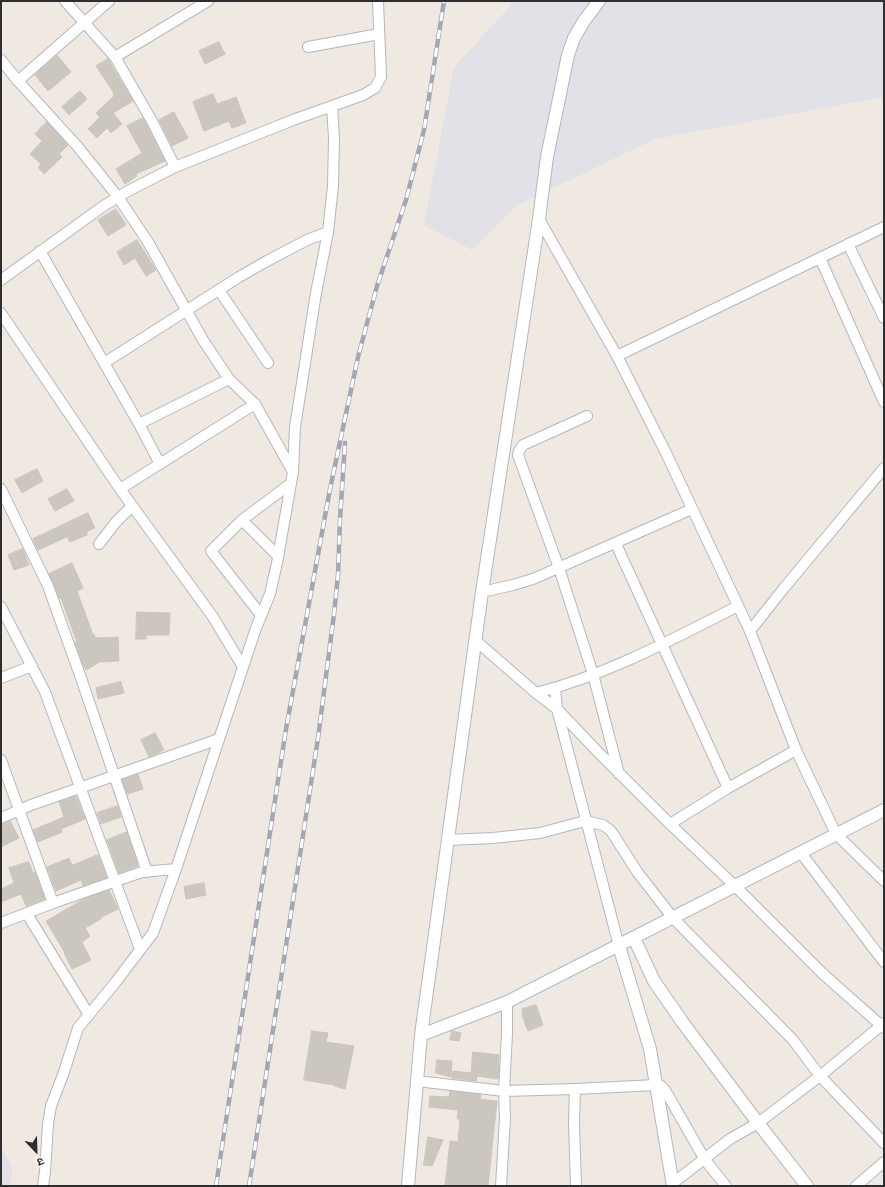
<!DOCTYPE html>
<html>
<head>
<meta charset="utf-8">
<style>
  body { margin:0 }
  #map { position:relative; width:885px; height:1187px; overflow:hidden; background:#efe9e1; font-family:"Golos Text","Noto Sans Devanagari",sans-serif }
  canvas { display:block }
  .frame { position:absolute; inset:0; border:2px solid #2e2e2e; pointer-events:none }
  .north { position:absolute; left:16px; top:1131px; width:40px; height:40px; -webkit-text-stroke:3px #fff; paint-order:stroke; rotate:157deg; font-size:11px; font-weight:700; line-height:16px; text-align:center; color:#2e2e2e }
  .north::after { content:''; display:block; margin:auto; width:14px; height:18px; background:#2e2e2e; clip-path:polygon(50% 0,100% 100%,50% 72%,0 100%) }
</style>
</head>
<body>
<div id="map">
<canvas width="885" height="1187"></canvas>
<div class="frame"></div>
<div class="north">उ</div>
</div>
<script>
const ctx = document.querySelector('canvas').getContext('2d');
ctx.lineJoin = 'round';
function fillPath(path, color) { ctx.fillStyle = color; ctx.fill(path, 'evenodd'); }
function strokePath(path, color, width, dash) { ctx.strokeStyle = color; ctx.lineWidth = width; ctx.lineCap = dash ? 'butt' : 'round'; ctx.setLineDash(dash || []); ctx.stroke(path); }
const industrial = new Path2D(`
  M 515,1 L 884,1 L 884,97 L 655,139 L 516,206 L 472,250 L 424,225 L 454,67 Z
  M 1,1147 L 12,1165 L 11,1186 L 1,1186 Z`);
const building = new Path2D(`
  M 219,42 L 225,54 L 205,64 L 199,51 Z
  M 57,55 L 71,72 L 48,91 L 35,75 Z
  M 108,59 L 133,101 L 113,113 L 122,124 L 111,133 L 107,128 L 97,138 L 88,129 L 100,117 L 96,113 L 114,96 L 113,94 L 114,93 L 96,66 Z
  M 80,91 L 87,99 L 69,115 L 62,107 Z
  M 213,94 L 217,104 L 236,97 L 246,123 L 232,128 L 229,121 L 204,131 L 193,102 Z
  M 174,112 L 188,138 L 172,146 L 159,120 Z
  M 143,118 L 165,161 L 136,174 L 137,176 L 125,184 L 116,169 L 142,153 L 127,126 Z
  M 47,122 L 68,145 L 59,154 L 62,157 L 44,174 L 38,167 L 41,164 L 30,154 L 42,141 L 35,134 Z
  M 116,209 L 126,225 L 108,236 L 98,220 Z
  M 137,240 L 156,270 L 146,276 L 135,258 L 124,265 L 117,252 Z
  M 37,469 L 43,481 L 22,493 L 15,480 Z
  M 67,489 L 74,501 L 55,511 L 48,499 Z
  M 88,513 L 95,528 L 87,531 L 87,535 L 70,542 L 67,537 L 38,550 L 33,539 Z
  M 23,549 L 29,565 L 14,570 L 8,555 Z
  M 72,563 L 83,588 L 77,591 L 93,635 L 94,634 L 95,638 L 118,637 L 119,661 L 100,662 L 86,670 L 82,662 L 75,642 L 77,642 L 61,598 L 59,598 L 49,574 Z
  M 137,612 L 170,613 L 169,635 L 146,635 L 146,639 L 136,639 Z
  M 121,682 L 124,693 L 98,699 L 96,688 Z
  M 155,733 L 164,750 L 149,757 L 141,740 Z
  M 138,774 L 143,789 L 127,794 L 122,780 Z
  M 76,796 L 85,819 L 61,829 L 62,832 L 38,842 L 33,830 L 64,817 L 59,802 Z
  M 118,806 L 121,817 L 101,824 L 97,813 Z
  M 10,821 L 19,838 L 1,847 L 1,826 Z
  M 127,832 L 138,866 L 119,873 L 107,840 Z
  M 98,855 L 107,877 L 83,886 L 81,880 L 56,891 L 47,867 L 69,858 L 72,865 Z
  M 29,862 L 33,873 L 35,872 L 45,899 L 26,906 L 21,894 L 1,902 L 1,889 L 14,883 L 9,868 Z
  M 204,883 L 206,895 L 186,899 L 184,887 Z
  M 109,890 L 118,909 L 100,918 L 101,919 L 85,928 L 90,936 L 82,942 L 91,960 L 72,969 L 64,953 L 65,953 L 46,921 L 84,899 Z
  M 536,1005 L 543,1025 L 528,1031 L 522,1015 L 523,1015 L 522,1009 Z
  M 312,1031 L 328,1033 L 326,1042 L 354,1046 L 345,1089 L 334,1086 L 334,1085 L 304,1080 Z
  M 452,1031 L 461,1033 L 459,1041 L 450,1040 Z
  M 473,1052 L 499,1055 L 498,1079 L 477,1076 L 476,1081 L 452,1078 L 453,1071 L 471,1073 Z
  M 437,1060 L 452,1061 L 451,1077 L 436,1073 Z
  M 450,1091 L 481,1095 L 480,1099 L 497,1101 L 488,1186 L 445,1186 L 450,1141 L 458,1142 L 460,1119 L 457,1119 L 458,1110 L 429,1107 L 430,1096 L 449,1097 Z
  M 428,1137 L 443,1140 L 432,1166 L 424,1165 Z`);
const minor = new Path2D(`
  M 65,1 L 115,57 L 153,123 L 175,167
  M 308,47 L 379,34
  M 115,57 L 208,1
  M 1,60 L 18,81 L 78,147 L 118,197 L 148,242 L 203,340 L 229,379 L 255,404 L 293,472
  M 18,81 L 109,1
  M 539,219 L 617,356 L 666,453 L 750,631 L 796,750 L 836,834 L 884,881
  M 848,244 L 884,318
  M 40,251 L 139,424 L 160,464
  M 820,258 L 884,402
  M 1,280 L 102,207 L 128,191 L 175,167 L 293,120 L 363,95 L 375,88 L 381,77 L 378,1
  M 219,290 L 268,363
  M 1,313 L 120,489 L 213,617 L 243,667
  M 617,356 L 884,227
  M 104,363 L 239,277 L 267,261 L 307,240 L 328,232
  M 587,416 L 523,445 L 519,451 L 518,455 L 559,568 L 593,674 L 619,774
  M 139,424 L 229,379
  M 1,489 L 48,586 L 81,678 L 147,872
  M 120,489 L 255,404
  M 242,520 L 290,484
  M 99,544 L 116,522 L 132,506
  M 616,544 L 728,788
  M 482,592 L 513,585 L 533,579 L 692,509
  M 1,607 L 45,692 L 140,949
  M 261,615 L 211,551 L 242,520 L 278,556
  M 750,631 L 784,588 L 884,468
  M 475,640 L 536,693 L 557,709 L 597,751 L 670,824 L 735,886 L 822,973 L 884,1028
  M 1,678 L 32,666
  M 555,688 L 557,709 L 619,946
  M 536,693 C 607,675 673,639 738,606
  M 1,760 L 53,903
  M 1,818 L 31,805 L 219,739
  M 670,824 L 728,788 L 796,750
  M 448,840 L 493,838 L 540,833 L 585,821 L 603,825 L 611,831 L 638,873 L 673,918 L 793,1040 L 820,1076 L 884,1143
  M 801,853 L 884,962
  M 27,914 L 89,1015
  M 1,923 L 53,903 L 142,872 L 176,869 L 256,628 L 270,594 L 277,563 L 293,472 L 295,427 L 316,293 L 328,232 L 333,186 L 334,138 L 332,106
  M 417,1081 L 504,1091 L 575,1089 L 656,1085 L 661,1086 L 665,1090 L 705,1160 L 726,1186
  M 575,1089 L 574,1123 L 576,1186
  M 673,1183 L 730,1139 L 758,1123 L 820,1076 L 884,1023
  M 43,1186 L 45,1172 L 48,1124 L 51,1106 L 64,1072 L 78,1028 L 115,983 L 153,933 L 176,869
  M 501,1186 L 505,1118 L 504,1091 L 507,1034 L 507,1002
  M 856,1186 L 884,1162`);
const tertiary = new Path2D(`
  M 634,938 L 654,981 L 683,1023 L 758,1123 L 807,1186
  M 619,946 L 650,1049 L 673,1186
  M 421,1035 L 507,1002 L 884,810
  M 408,1186 L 421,1035 L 482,592 L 539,219 L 547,157 L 568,55 L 574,38 L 584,21 L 599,1`);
const rail = new Path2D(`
  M 216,1186 L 273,813 L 286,729 L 330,489 L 358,357 L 377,286 L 406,200 L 424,130 L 444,1
  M 249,1186 L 318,738 L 334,614 L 338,575 L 340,519 L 345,443`);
fillPath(industrial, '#e3e1e8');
fillPath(building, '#cbc7bf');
strokePath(building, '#cbc5ba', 1);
strokePath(minor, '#b4b7c1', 12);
strokePath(tertiary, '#b4b7c1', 14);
strokePath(minor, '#fff', 10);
strokePath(tertiary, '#fff', 12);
strokePath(rail, '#a3a6b8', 4.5);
strokePath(rail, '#fff', 3, [9]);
</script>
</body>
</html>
